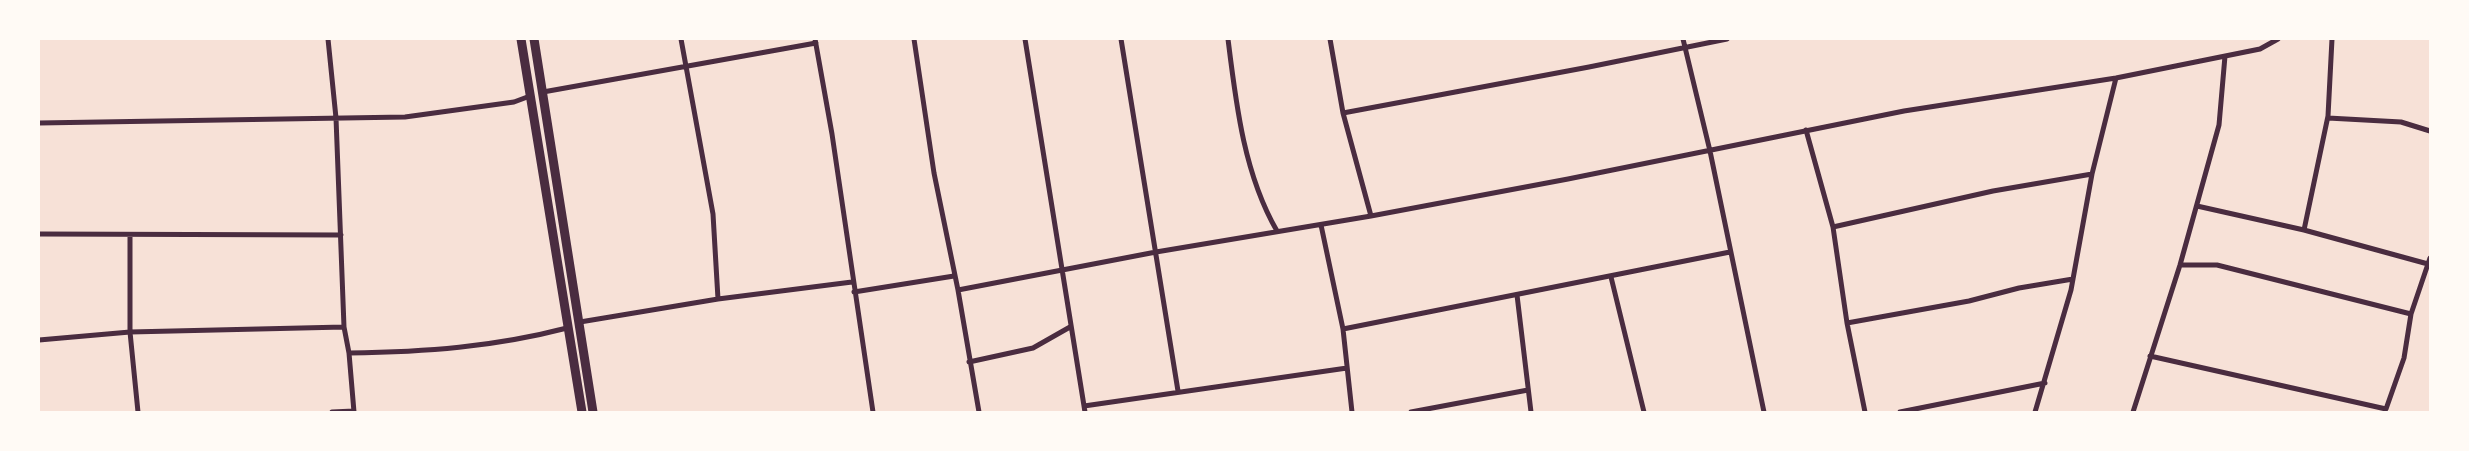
<!DOCTYPE html>
<html>
<head>
<meta charset="utf-8">
<style>
  body { margin:0 }
  #map { position:relative; width:2469px; height:451px; overflow:hidden; background:#f7e1d7; font-family:"PT Sans",sans-serif }
  canvas { display:block }
  .frame { position:absolute; inset:0; border:40px solid #fffaf5; pointer-events:none }
</style>
</head>
<body>
<div id="map">
<canvas width="2469" height="451"></canvas>
<div class="frame"></div>
</div>
<script>
const ctx = document.querySelector('canvas').getContext('2d');
ctx.lineJoin = 'round';
function strokePath(path, color, width, dash) { ctx.strokeStyle = color; ctx.lineWidth = width; ctx.lineCap = dash ? 'butt' : 'round'; ctx.setLineDash(dash || []); ctx.stroke(path); }
const minor = new Path2D(`
  M 328,39 L 336,118 L 344,327 L 349,353 L 354,412
  M 681,39 L 713,214 L 718,299
  M 815,39 L 832,134 L 873,412
  M 914,39 L 934,173 L 958,290 L 979,412
  M 1025,39 L 1085,412
  M 1121,39 L 1178,391
  M 1228,39 C 1236,104 1244,174 1277,231
  M 1330,39 L 1343,113 L 1371,216
  M 1683,39 L 1710,151 L 1764,412
  M 543,92 L 816,43
  M 1343,113 L 1589,67 L 1727,39
  M 2328,118 L 2401,122 L 2430,131
  M 39,123 L 405,117 L 514,102 L 530,96
  M 1806,130 L 1833,227 L 1847,323 L 1865,412
  M 2197,206 L 2304,230 L 2328,116 L 2332,39
  M 1321,225 L 1343,329 L 1352,412
  M 1833,227 L 1993,191 L 2092,174
  M 2304,230 L 2428,264
  M 39,234 L 341,235
  M 130,235 L 130,332 L 138,412
  M 2180,265 L 2217,265 L 2411,314
  M 1611,277 L 1644,412
  M 958,290 L 1156,252 L 1371,216 L 1568,179 L 1904,111 L 2116,78 L 2260,49 L 2278,39
  M 854,292 L 954,276
  M 1517,295 L 1531,412
  M 580,322 L 718,299 L 852,282
  M 1847,323 L 1969,301 L 2019,288 L 2073,279
  M 1343,329 L 1730,252
  M 39,340 L 130,332 L 344,327
  M 349,353 C 425,352 494,347 567,328
  M 2150,356 L 2386,409 L 2404,358 L 2411,314 L 2430,258
  M 969,362 L 1033,348 L 1070,327
  M 1084,406 L 1347,368
  M 332,412 L 354,411
  M 1411,412 L 1528,390
  M 1900,412 L 2045,383
  M 2035,412 L 2071,290 L 2092,174 L 2116,78
  M 2133,412 L 2180,265 L 2219,125 L 2225,56`);
const trunk = new Path2D(`
  M 521,39 L 582,412
  M 534,39 L 593,412`);
strokePath(minor, '#4a2c40', 5);
strokePath(trunk, '#4a2c40', 9);
</script>
</body>
</html>
